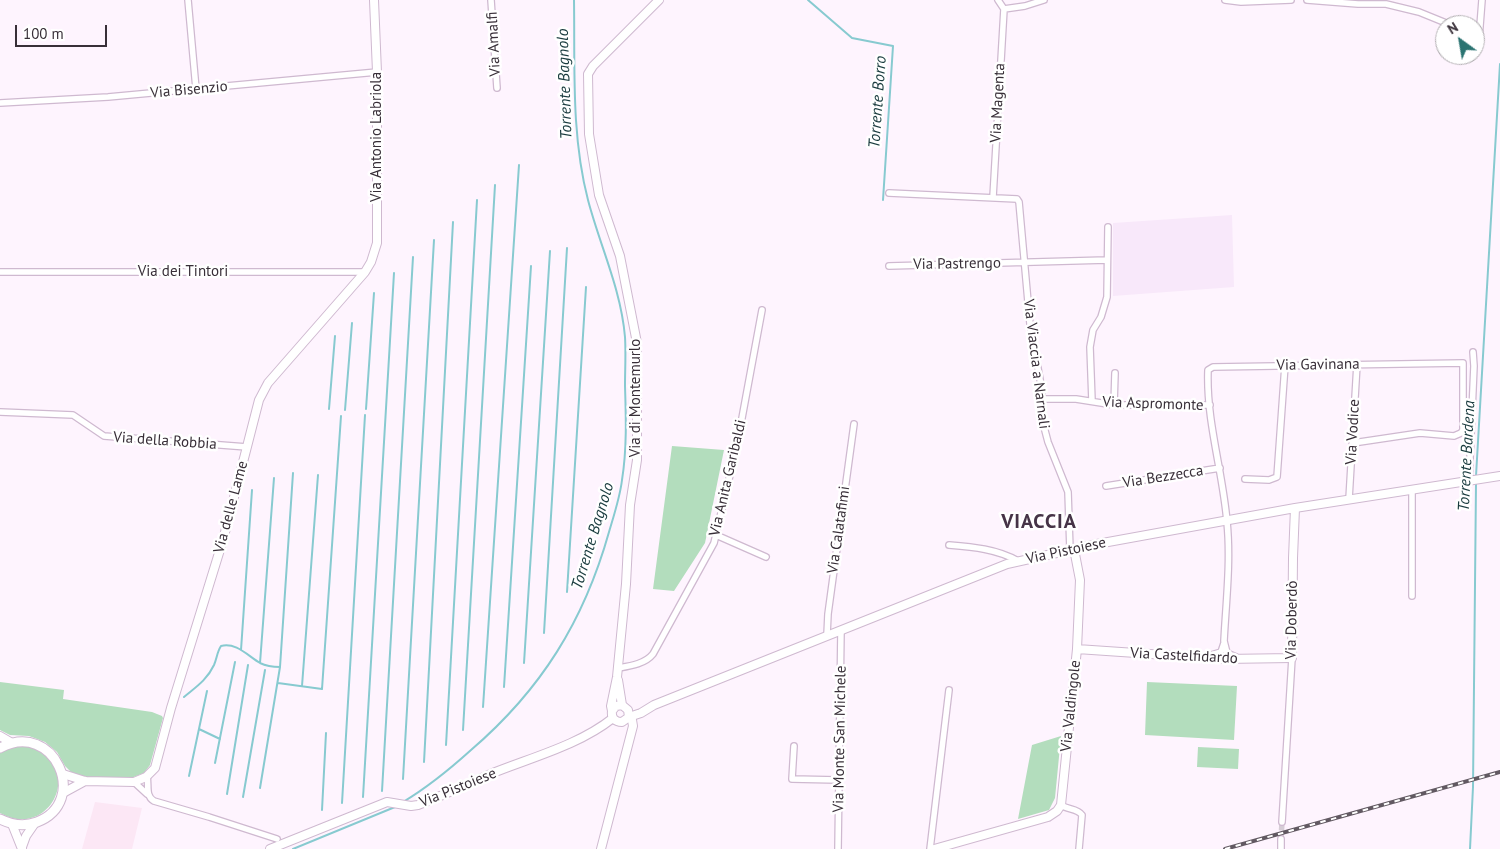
<!DOCTYPE html>
<html>
<head>
<meta charset="utf-8">
<style>
  body { margin:0 }
  #map { position:relative; width:1500px; height:849px; overflow:hidden; background:#fef4fe; font-family:"PT Sans",sans-serif }
  canvas { display:block }
  .north { position:absolute; left:1435px; top:15px; width:50px; height:50px; box-sizing:border-box; background:#fff; border:1px solid #afacaf; border-radius:50%; rotate:328deg; font-size:14px; font-weight:700; line-height:20px; text-align:center; color:#382f38 }
  .north::after { content:''; display:block; margin:auto; width:18px; height:22px; background:#2a7371; clip-path:polygon(50% 0,100% 100%,50% 72%,0 100%) }
  .scale { position:absolute; left:15px; top:25px; width:92px; height:22px; box-sizing:border-box; border:2px solid #382f38; border-top:0; padding-left:6px; font-size:15px; line-height:18px; white-space:nowrap; color:#382f38; -webkit-text-stroke:4px #fff; paint-order:stroke }
</style>
</head>
<body>
<div id="map">
<canvas width="1500" height="849"></canvas>
<div class="north">N</div>
<div class="scale">100 m</div>
</div>
<script>
const ctx = document.querySelector('canvas').getContext('2d');
ctx.lineJoin = 'round';
function fillPath(path, color) { ctx.fillStyle = color; ctx.fill(path, 'evenodd'); }
function strokePath(path, color, width, dash) { ctx.strokeStyle = color; ctx.lineWidth = width; ctx.lineCap = dash ? 'butt' : 'round'; ctx.setLineDash(dash || []); ctx.stroke(path); }
function drawText(font, color, halo, rows, align = 'center') {
  ctx.font = font + ' "PT Sans",sans-serif'; ctx.lineWidth = 5; ctx.setLineDash([]); ctx.textBaseline = 'middle'; ctx.strokeStyle = halo; ctx.fillStyle = color; for (const [text, x, y, turn = 0] of rows) {
    ctx.save(); ctx.translate(x, y); ctx.rotate((+turn || 0) * Math.PI / 180); ctx.textAlign = isNaN(turn) ? turn : align; if (halo) ctx.strokeText(text, 0, 0); ctx.fillText(text, 0, 0); ctx.restore();
  }
}
const commercial = new Path2D(`
  M 95,802 L 142,808 L 132,849 L 82,849 Z`);
const education = new Path2D(`
  M 1232,215 L 1234,287 L 1113,296 L 1113,223 Z`);
const green = new Path2D(`
  M 672,446 L 724,450 L 705,543 L 674,591 L 653,589 Z
  M 0,682 L 64,690 L 63,699 L 152,712 L 162,716 L 163,718 L 150,765 L 144,773 L 131,778 L 86,778 L 73,774 L 65,766 L 57,752 L 45,742 L 29,736 L 10,735 L 0,730 Z
  M 1147,682 L 1237,686 L 1234,740 L 1145,735 Z
  M 1061,736 L 1055,798 L 1049,810 L 1018,819 L 1032,745 Z
  M 13,746 C 20,746 30,745 36,748 C 84,773 47,840 0,813 L 0,752 Z
  M 1198,747 L 1239,749 L 1238,769 L 1197,767 Z`);
const stream = new Path2D(`
  M 808,0 L 852,38 L 893,46 L 883,200
  M 329,409 L 335,336
  M 366,409 L 374,293
  M 345,410 L 352,323
  M 1476,476 L 1500,64
  M 567,592 L 586,287
  M 544,633 L 567,248
  M 241,650 L 252,490
  M 260,663 L 274,478
  M 524,663 L 550,251
  M 278,683 L 322,689 L 341,416
  M 302,686 L 318,475
  M 504,687 L 531,266
  M 184,697 C 196,687 207,680 214,665 C 217,658 217,652 221,646 C 236,642 248,656 260,663 C 266,666 273,667 280,667
  M 483,707 L 519,165
  M 199,729 L 220,739
  M 463,730 L 495,185
  M 446,745 L 477,200
  M 424,762 L 453,222
  M 215,763 L 235,662
  M 189,776 L 207,691
  M 403,779 L 434,240
  M 260,788 L 280,667 L 293,473
  M 382,791 L 413,257
  M 227,794 L 248,665
  M 243,797 L 265,670
  M 363,797 L 394,273
  M 403,802 C 428,787 450,769 471,750 C 541,690 584,621 609,532 C 614,515 620,497 622,480 C 627,449 626,417 625,386 C 625,370 626,353 625,337 C 621,289 600,246 588,200 C 571,135 575,66 574,0
  M 342,803 L 365,415
  M 322,810 L 326,733
  M 293,849 L 395,807
  M 1470,849 L 1473,787 L 1476,483`);
const streetTunnel = new Path2D(`
  M 1281,839 L 1282,822`);
const street = new Path2D(`
  M 188,0 L 196,89
  M 491,0 L 497,88
  M 998,0 L 1004,9
  M 1225,0 L 1241,2 L 1291,0
  M 1307,0 L 1358,4 L 1386,4 L 1419,12 L 1451,25
  M 1004,9 L 1025,6 L 1044,0
  M 1475,37 L 1479,39 L 1482,0
  M 0,103 L 108,97 L 377,72
  M 889,193 L 1017,199 L 1019,202 L 1030,324 L 1041,385 L 1043,423 L 1048,442 L 1068,492 L 1070,550
  M 993,197 L 1004,9
  M 889,266 L 1107,260
  M 0,272 L 365,272
  M 1042,399 L 1076,399 L 1114,405 L 1210,405
  M 1092,401 L 1090,347 L 1093,330 L 1101,317 L 1107,297 L 1108,227
  M 1114,405 L 1115,373
  M 0,412 L 73,415 L 104,436 L 247,447
  M 1245,479 L 1269,480 L 1277,477 L 1285,365
  M 1469,481 L 1474,366 L 1473,352
  M 1106,486 L 1220,468
  M 1349,499 L 1357,364
  M 716,535 L 766,557
  M 949,545 C 973,547 997,549 1018,561
  M 1412,596 L 1412,490
  M 827,635 L 828,614 L 854,424
  M 1208,656 L 1221,652 L 1224,643
  M 1236,657 L 1227,653 L 1224,641 C 1226,602 1231,561 1227,522 C 1223,472 1206,421 1208,370 L 1213,367 L 1463,363 L 1463,430 L 1461,433 L 1454,436 L 1420,433 L 1353,443
  M 618,668 C 630,666 645,664 653,654 L 714,543 L 737,445 L 762,310
  M 794,746 L 792,779 L 838,780
  M 147,776 C 149,785 145,796 154,801 L 209,817 L 277,839
  M 134,782 L 147,794
  M 1061,805 C 1068,810 1077,808 1082,815 L 1079,849
  M 1282,822 L 1292,658
  M 838,849 L 841,630
  M 930,849 L 949,690
  M 1281,849 L 1281,839`);
const secondary = new Path2D(`
  M 1077,649 L 1224,659 L 1292,658 L 1293,558 L 1295,508
  M 618,680 L 622,705
  M 612,711 L 611,706 L 617,677 L 626,584 L 630,505 L 637,460 L 637,343 L 620,256 L 599,195 L 589,134 L 588,74 L 593,66 L 659,0
  M 629,717 L 628,710 L 622,705 L 616,706 L 612,711 C 611,718 615,722 622,722 L 629,717 L 641,713 L 654,705 L 1007,564 L 1097,544 L 1295,508 L 1500,476
  M 0,736 L 12,743
  M 63,774 L 85,781 L 134,782 L 146,777 L 155,768 L 171,708 L 223,540 L 259,400 L 268,383 L 365,272 L 371,262 L 377,243 L 377,72 L 374,0
  M 63,793 L 85,781
  M 12,824 L 22,849
  M 22,847 L 26,836 L 35,823
  M 270,849 L 387,802 L 411,806 L 418,805 C 442,796 465,785 488,775 C 529,758 578,746 613,718
  M 601,849 L 633,726 L 632,720 L 629,717
  M 934,849 L 1048,817 L 1057,811 L 1061,805 L 1077,649 L 1080,580 L 1074,549`);
const primary = new Path2D(`
  M 0,748 C 55,719 90,802 37,822 C 24,827 12,825 0,819`);
const rail = new Path2D(`
  M 1225,849 L 1500,772`);
const streetNames = [
  ["Via Amalfi",494,44,-93],
  ["Via Bisenzio",189,90,-5],
  ["Via Magenta",998,103,-87],
  ["Via Antonio Labriola",377,137,-90],
  ["Via Pastrengo",957,264,-1],
  ["Via dei Tintori",183,272],
  ["Via Viaccia a Narnali",1036,364,83],
  ["Via Gavinana",1318,365,-1],
  ["Via di Montemurlo",636,398,-90],
  ["Via Aspromonte",1153,404,2],
  ["Via Vodice",1353,432,-87],
  ["Via della Robbia",165,441,4],
  ["Via Bezzecca",1163,477,-9],
  ["Via Anita Garibaldi",728,478,-77],
  ["Via delle Lame",231,507,-75],
  ["Via Calatafimi",839,530,-82],
  ["Via Pistoiese",1066,551,-12],
  ["Via Doberdò",1292,620,-89],
  ["Via Castelfidardo",1184,656,3],
  ["Via Valdingole",1071,706,-84],
  ["Via Monte San Michele",840,739,-89],
  ["Via Pistoiese",458,788,-22]
];
const waterNames = [
  ["Torrente Bagnolo",565,84,-92],
  ["Torrente Borro",878,102,-86],
  ["Torrente Bardena",1467,456,-87],
  ["Torrente Bagnolo",593,536,-73]
];
const districtNames = [
  ["VIACCIA",1039,522]
];
fillPath(commercial, '#fce7f5');
fillPath(education, '#f8e8fa');
fillPath(green, '#b3ddbd');
strokePath(stream, '#87cad0', 2);
strokePath(streetTunnel, '#d6cdd6', 5.5, [5.5, 3]);
strokePath(street, '#cfb9d0', 8);
strokePath(secondary, '#cfb9d0', 10);
strokePath(primary, '#cfb9d0', 11);
strokePath(street, '#fff', 5.5);
strokePath(secondary, '#fff', 8);
strokePath(primary, '#fff', 9);
strokePath(rail, '#625962', 4);
strokePath(rail, '#fff', 2, [5.5]);
drawText('15px', '#382f38', '#fff', streetNames);
drawText('italic 16px', '#193b3e', '#fff', waterNames);
ctx.letterSpacing = '1px';
drawText('bold 20px', '#463447', '#fff', districtNames);
ctx.letterSpacing = '0px';
</script>
</body>
</html>
